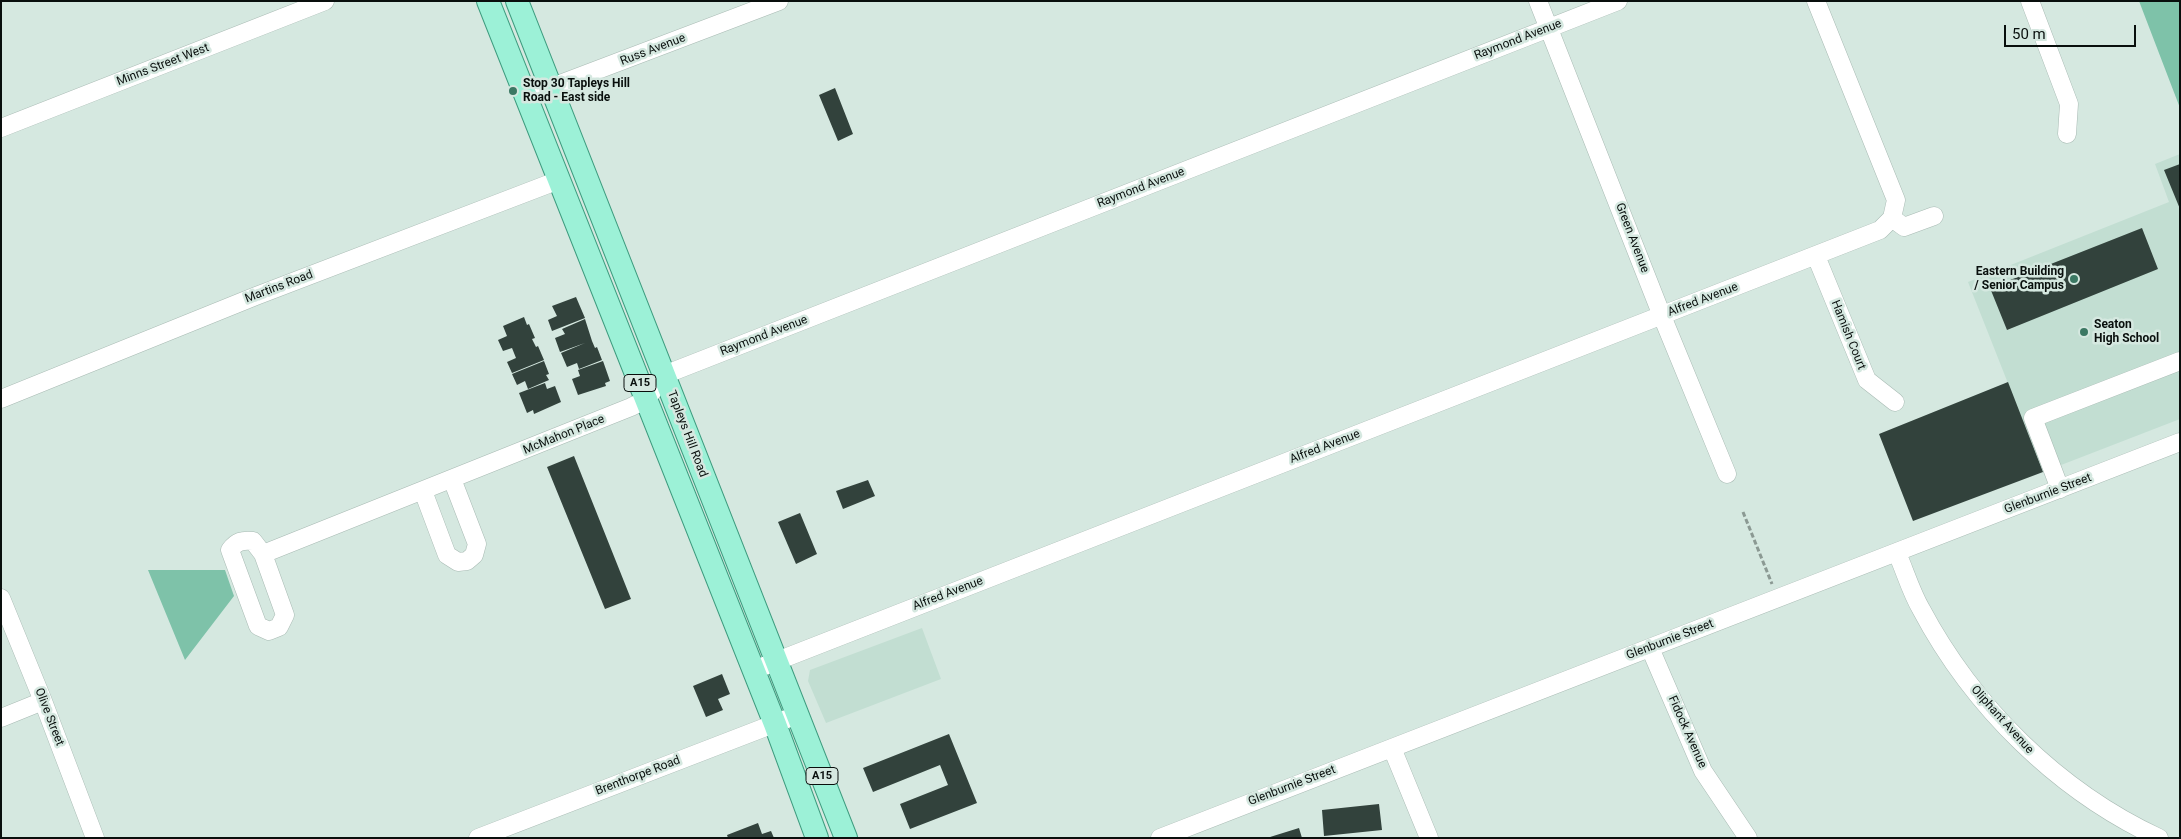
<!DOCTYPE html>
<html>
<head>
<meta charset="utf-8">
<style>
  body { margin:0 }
  #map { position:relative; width:2181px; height:839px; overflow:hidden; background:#d5e8e0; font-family:Roboto,sans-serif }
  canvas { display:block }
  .frame { position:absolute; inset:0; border:2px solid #090f0d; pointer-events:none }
  .scale { position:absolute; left:2004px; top:25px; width:132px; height:22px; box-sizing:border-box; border:2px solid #090f0d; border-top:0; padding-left:6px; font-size:15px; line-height:18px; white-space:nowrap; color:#090f0d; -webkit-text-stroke:4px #d5e8e0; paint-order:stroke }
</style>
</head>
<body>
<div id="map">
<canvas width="2181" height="839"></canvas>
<div class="frame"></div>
<div class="scale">50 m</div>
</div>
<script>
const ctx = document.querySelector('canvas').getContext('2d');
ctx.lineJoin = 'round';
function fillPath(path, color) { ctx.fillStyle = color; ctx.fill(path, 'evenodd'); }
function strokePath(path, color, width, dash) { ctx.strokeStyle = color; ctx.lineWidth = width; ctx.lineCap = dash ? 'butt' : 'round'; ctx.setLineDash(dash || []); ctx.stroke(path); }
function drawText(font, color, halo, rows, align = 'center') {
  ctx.font = font + ' Roboto,sans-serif'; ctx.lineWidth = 5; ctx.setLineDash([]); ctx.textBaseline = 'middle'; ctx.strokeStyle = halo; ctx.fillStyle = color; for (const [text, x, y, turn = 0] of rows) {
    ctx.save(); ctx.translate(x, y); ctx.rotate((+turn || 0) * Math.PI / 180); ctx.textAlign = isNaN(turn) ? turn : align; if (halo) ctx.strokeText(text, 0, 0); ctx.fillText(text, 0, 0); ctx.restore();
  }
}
const built = new Path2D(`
  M 2180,154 L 2180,419 L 2043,472 L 1968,282 L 2169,202 L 2155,164 Z
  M 922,628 L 941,679 L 826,723 L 808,681 L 810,670 Z`);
const green = new Path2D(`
  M 2139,1 L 2180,1 L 2180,108 Z
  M 148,570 L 225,570 L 234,596 L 185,660 Z`);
const building = new Path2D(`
  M 835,88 L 853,134 L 838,141 L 819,95 Z
  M 2180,164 L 2180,209 L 2164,170 Z
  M 2142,228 L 2158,269 L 2007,330 L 1990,288 Z
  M 576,297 L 585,318 L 552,331 L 548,320 L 557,316 L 552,306 Z
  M 524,317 L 527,325 L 529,324 L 535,338 L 532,339 L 536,347 L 538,346 L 544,360 L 512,373 L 507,362 L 516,358 L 512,348 L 503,351 L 498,340 L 507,336 L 503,326 Z
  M 585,319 L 592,341 L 595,348 L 597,347 L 602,360 L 579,369 L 577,363 L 567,367 L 561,353 L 585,343 L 560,352 L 555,338 L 565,334 L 562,329 Z
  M 544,361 L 549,374 L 546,375 L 549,380 L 528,389 L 525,381 L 517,385 L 512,374 Z
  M 603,361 L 610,381 L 605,383 L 606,386 L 578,395 L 572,379 L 580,376 L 578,370 Z
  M 2008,382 L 2043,472 L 1913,521 L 1879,434 Z
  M 545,383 L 547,389 L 555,386 L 561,402 L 534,414 L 533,410 L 527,413 L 519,393 Z
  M 574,456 L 631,599 L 605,609 L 547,467 Z
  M 868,480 L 875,496 L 843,509 L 836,491 Z
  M 800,513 L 817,554 L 796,564 L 778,522 Z
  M 722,674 L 730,694 L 718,699 L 723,710 L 706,717 L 693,686 Z
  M 949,734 L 977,803 L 910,829 L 900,804 L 948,785 L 940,765 L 873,792 L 863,768 Z
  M 1379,804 L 1382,830 L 1324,836 L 1322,810 Z
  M 758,823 L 762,834 L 771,831 L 774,838 L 728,838 L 727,835 Z
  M 1299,828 L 1302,838 L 1270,838 L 1270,837 Z`);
const path = new Path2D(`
  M 1743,512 L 1772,584`);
const minor = new Path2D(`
  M 1538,1 L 1662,316 L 1727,474
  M 2030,1 L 2069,104 L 2067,134
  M 526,97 L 779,1
  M 1,128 L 325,1
  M 1892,218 L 1904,227 L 1934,216
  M 1816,256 L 1867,380 L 1895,402
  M 1,399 L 256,296 L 559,180
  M 2060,489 L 2033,418 L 2180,361
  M 423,491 L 447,555 L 458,562 L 467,561 L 474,555 L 477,544 L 452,479
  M 1897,553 C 1905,571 1911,592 1921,609 C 1973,707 2058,791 2159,838
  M 263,554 L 285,615 L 279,627 L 269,631 L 258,626 L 230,550 C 237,541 242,540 253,541 L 263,554 L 631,407 L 647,399 L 664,375 L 1618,1
  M 1,598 L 43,701 L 95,838
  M 1650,648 L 1703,771 L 1748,838
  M 754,670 L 1880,230 L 1892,218 L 1896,200 L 1816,1
  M 1,718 L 43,701
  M 1392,748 L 1429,838
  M 478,838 L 797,715
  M 1160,838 L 2180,442`);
const major = new Path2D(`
  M 488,1 L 775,724 L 817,838
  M 517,1 L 846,838`);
const markers = [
  [513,91,5,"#3b7863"],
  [2074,279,5,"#3b7863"],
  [2084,332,5,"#3b7863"]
];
const shields = [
  [640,383,32],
  [822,776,32]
];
const shieldNames = [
  ["A15",640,383],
  ["A15",822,776]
];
const streetNames = [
  ["Raymond Avenue",1518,40,-21],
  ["Russ Avenue",653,50,-21],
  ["Minns Street West",163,65,-21],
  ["Raymond Avenue",1141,188,-21],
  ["Green Avenue",1632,238,69],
  ["Martins Road",279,287,-21],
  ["Alfred Avenue",1703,300,-21],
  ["Hamish Court",1848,335,68],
  ["Raymond Avenue",764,336,-21],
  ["Tapleys Hill Road",687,434,69],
  ["McMahon Place",564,435,-22],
  ["Alfred Avenue",1325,447,-21],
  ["Glenburnie Street",2048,494,-21],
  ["Alfred Avenue",948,594,-21],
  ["Glenburnie Street",1670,640,-21],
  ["Olive Street",49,717,69],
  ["Oliphant Avenue",2002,720,48],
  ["Fidock Avenue",1687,732,66],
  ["Brenthorpe Road",638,776,-21],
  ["Glenburnie Street",1292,786,-21]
];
const poiNames = [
  ["Stop 30 Tapleys Hill",523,84],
  ["Road - East side",523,98],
  ["Eastern Building",2064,272,"right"],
  ["/ Senior Campus",2064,286,"right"],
  ["Seaton",2094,325],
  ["High School",2094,339]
];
fillPath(built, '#c2ded2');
fillPath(green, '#7ec2a9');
fillPath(building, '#32423c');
strokePath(minor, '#a8bab3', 19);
strokePath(major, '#3e9c7f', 24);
strokePath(path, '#8b9993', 3, [5, 2.5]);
strokePath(minor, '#fff', 18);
strokePath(major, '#9cf1d7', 22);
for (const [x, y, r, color] of markers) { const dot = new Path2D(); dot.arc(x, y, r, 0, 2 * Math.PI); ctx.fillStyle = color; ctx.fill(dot); strokePath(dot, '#d5e8e0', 2); }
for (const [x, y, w] of shields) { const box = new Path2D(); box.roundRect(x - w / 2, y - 8.5, w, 17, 4); ctx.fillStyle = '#d5e8e0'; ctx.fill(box); strokePath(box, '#090f0d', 1); }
drawText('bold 11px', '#090f0d', null, shieldNames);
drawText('12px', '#090f0d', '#d5e8e0', streetNames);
drawText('bold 12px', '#090f0d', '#d5e8e0', poiNames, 'left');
</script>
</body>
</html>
